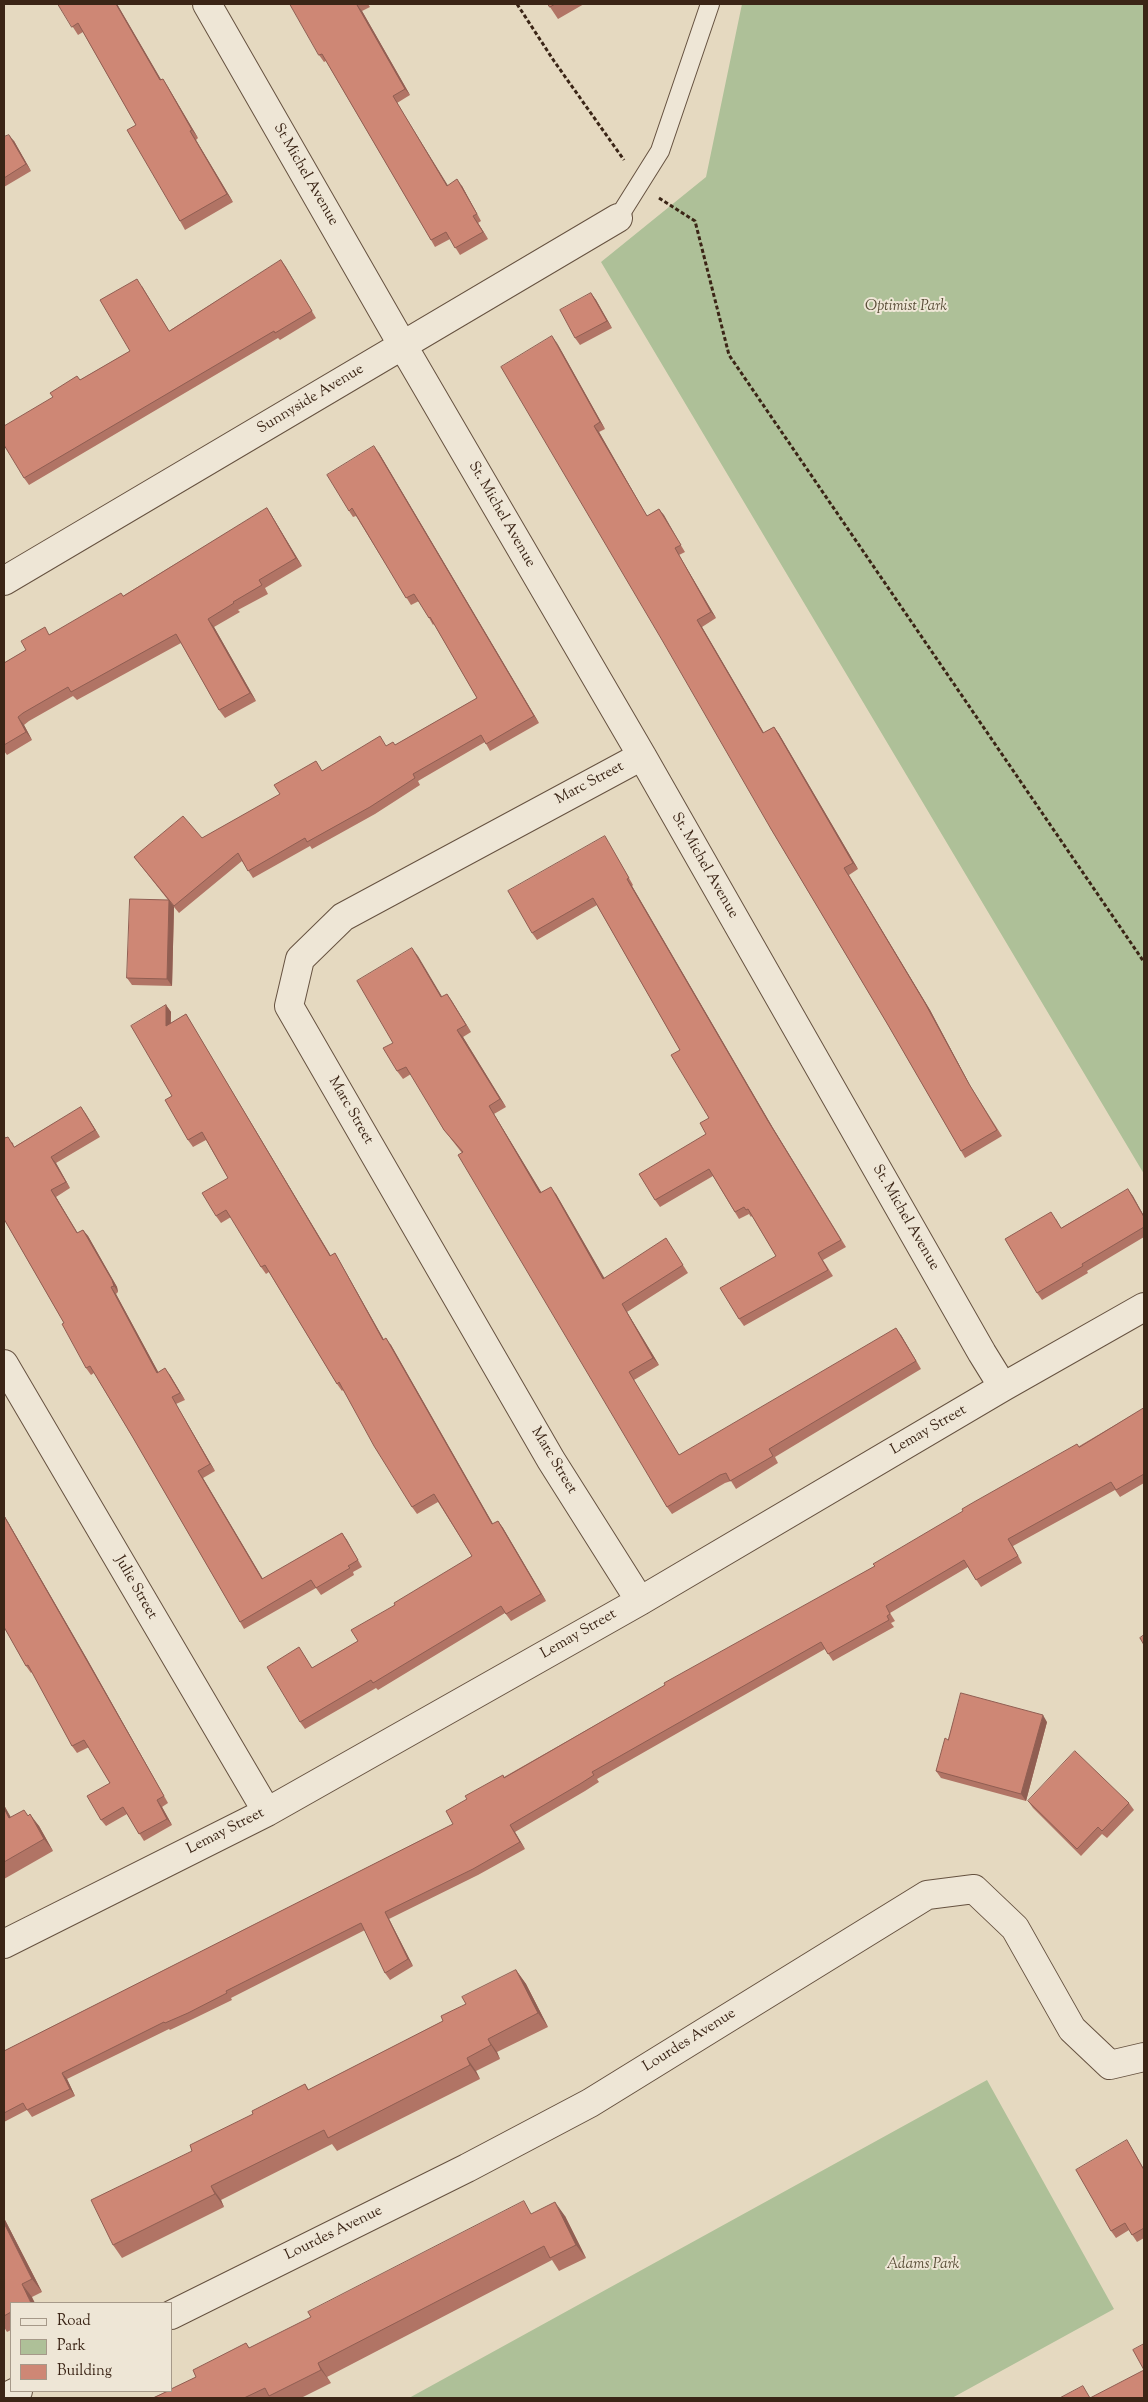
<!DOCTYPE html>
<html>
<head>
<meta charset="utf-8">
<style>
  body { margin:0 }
  #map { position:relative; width:1148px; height:2402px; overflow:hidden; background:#e5d9c0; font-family:"Sorts Mill Goudy",serif }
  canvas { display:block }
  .frame { position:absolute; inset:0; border:5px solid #3b2516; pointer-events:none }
  .legend { position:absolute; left:10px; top:2302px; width:162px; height:90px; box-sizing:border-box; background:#eee6d6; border:1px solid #a69989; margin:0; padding:6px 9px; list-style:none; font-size:15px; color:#3b2516 }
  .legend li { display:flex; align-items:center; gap:10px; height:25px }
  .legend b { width:25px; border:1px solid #a69989 }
</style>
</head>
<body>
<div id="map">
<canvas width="1148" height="2402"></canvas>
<div class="frame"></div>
<ul class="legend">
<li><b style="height:6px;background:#eee6d6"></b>Road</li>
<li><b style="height:14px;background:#aec098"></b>Park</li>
<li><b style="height:14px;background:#ce8775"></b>Building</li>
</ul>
</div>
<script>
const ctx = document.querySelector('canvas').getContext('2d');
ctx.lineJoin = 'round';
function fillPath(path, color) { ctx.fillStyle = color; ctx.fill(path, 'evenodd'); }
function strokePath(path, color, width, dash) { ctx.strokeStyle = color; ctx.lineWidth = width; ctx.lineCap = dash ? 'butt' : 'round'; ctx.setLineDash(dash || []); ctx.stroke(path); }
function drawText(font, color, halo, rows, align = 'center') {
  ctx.font = font + ' "Sorts Mill Goudy",serif'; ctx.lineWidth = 4; ctx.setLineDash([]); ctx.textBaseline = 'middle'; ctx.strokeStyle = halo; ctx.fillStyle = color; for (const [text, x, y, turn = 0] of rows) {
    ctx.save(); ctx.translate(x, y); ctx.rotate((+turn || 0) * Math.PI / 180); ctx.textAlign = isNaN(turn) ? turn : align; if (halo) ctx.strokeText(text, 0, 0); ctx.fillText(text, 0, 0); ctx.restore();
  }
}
const green = new Path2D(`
  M 742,4 L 1144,4 L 1144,1174 L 601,262 L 706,177 Z
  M 987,2080 L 1114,2309 L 952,2398 L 409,2398 Z`);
const path = new Path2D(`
  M 517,4 L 554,61 L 624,160
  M 659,198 L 695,221 L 729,355 L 1144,962`);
const service = new Path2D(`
  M 618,218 L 660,151 L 710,4`);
const minor = new Path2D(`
  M 207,4 L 403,346 L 642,756 L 982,1353 L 1003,1387
  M 4,581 L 618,218
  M 4,1364 L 267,1812
  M 640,1601 L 551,1460 L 289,1006 L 300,959 L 343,917 L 642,756
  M 4,1944 L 267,1812 L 640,1601 L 1003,1387 L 1144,1307
  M 171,2315 L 467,2168 L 590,2103 L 927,1895 L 974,1889 L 1015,1928 L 1072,2029 L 1110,2065 L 1144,2057
  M 4,2398 L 18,2391`);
const wall = new Path2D(`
  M 58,4 L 117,4 L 161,80 L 163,79 L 168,87 L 198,138 L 196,140 L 233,202 L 185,230 L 180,221 L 136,125 L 83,32 L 78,35 Z
  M 290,4 L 368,4 L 370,7 L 362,11 L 410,95 L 397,103 L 447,185 L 462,186 L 481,221 L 478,223 L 488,239 L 460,255 L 450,239 L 435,247 L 431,240 L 326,61 L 324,62 L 319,55 Z
  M 548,4 L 584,4 L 558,19 Z
  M 4,137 L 14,141 L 31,171 L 4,187 Z
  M 281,260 L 316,318 L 280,340 L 278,338 L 29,485 L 24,478 L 53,397 L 80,380 L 130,351 L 142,286 L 169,331 Z
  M 591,293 L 596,300 L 612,328 L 580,345 L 575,338 Z
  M 557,343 L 605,429 L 599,432 L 647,516 L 659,509 L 685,552 L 679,555 L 716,618 L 702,627 L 764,733 L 774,727 L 779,734 L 858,869 L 849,875 L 930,1010 L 973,1091 L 1002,1136 L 965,1158 L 961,1151 L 888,1025 L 771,829 Z
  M 379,453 L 539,723 L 490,751 L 485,742 L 418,781 L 420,785 L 375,814 L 312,849 L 310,846 L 253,878 L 242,861 L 179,913 L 174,907 L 172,986 L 132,985 L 127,978 L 168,900 L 134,857 L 202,838 L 322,771 L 386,746 L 395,745 L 477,698 L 434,624 L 433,625 L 429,618 L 419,601 L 411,605 L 356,516 L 353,517 L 349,511 Z
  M 267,508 L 272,516 L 302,566 L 265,588 L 268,594 L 238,610 L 240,612 L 214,627 L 256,701 L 225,718 L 219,710 L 181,643 L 77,700 L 73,696 L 29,721 L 24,725 L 32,740 L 7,755 L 4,751 L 4,663 L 26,650 L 50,634 L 123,596 Z
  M 609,843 L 633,885 L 632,886 L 773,1128 L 846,1247 L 823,1260 L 833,1276 L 744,1326 L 739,1319 L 776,1256 L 752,1216 L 751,1217 L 749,1214 L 739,1219 L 713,1176 L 660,1207 L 655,1200 L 706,1134 L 709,1118 L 680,1050 L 597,905 L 537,940 L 532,933 Z
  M 412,948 L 442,997 L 447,994 L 471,1032 L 463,1037 L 506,1107 L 494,1114 L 541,1192 L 556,1194 L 604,1278 L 671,1246 L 688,1273 L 627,1312 L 659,1365 L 634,1380 L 679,1455 L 901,1335 L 921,1369 L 775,1457 L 778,1463 L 736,1489 L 731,1481 L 725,1483 L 672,1514 L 667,1507 L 462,1153 L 444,1130 L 411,1074 L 403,1079 L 397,1071 L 393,1043 Z
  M 166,1005 L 171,1012 L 171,1023 L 186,1014 L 190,1021 L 331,1256 L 335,1253 L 339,1260 L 384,1340 L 391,1345 L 493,1524 L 498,1521 L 503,1528 L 546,1601 L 511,1621 L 505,1613 L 378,1690 L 376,1688 L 305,1729 L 300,1722 L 299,1647 L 312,1668 L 358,1641 L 395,1605 L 472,1556 L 438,1502 L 417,1514 L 412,1507 L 343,1390 L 342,1391 L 337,1384 L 269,1272 L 266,1274 L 261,1267 L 231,1217 L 221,1223 L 216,1216 L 228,1178 L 206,1140 L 193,1147 L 188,1140 L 172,1096 Z
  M 81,1107 L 100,1137 L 56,1163 L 70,1188 L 56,1197 L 77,1233 L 83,1230 L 88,1236 L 117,1287 L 118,1292 L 116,1294 L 158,1372 L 170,1375 L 185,1400 L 176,1404 L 215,1471 L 203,1478 L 263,1579 L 342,1533 L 362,1567 L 353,1572 L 354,1575 L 321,1595 L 316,1588 L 244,1629 L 240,1622 L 132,1436 L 94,1373 L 91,1375 L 86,1368 L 64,1323 L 4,1219 L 4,1135 L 6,1138 L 13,1143 L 14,1147 Z
  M 1128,1189 L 1144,1216 L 1144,1237 L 1087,1271 L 1088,1273 L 1042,1300 L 1037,1293 L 1056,1219 L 1061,1228 Z
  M 1144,1408 L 1144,1483 L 1120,1497 L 1115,1490 L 1013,1546 L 1022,1563 L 981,1587 L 968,1567 L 890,1613 L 895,1621 L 891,1623 L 894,1627 L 833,1661 L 825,1649 L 597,1779 L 599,1782 L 585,1791 L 515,1832 L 525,1849 L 478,1875 L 389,1919 L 413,1966 L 390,1980 L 385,1973 L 365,1930 L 231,1998 L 232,2000 L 193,2019 L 170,2030 L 169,2029 L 67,2079 L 75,2096 L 32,2117 L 27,2110 L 4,2122 L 4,2051 L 453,1824 L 504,1777 L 875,1566 Z
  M 4,1515 L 87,1659 L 168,1803 L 162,1807 L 172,1825 L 144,1841 L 127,1814 L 106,1826 L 101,1820 L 110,1783 L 89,1747 L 77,1753 L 72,1746 L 32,1672 L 31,1673 L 26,1666 L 4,1627 Z
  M 1047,1722 L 1026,1801 L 941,1778 L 936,1771 L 948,1740 Z
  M 1028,1801 L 1129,1803 L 1134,1810 L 1107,1838 L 1102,1834 L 1081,1856 L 1033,1808 Z
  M 4,1805 L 10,1817 L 28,1816 L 39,1826 L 53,1851 L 4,1879 Z
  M 516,1970 L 526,1984 L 548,2027 L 497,2052 L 500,2059 L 476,2071 L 480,2079 L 337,2151 L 332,2144 L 221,2200 L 224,2207 L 122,2258 L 113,2245 L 192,2151 L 253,2114 L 305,2084 L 309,2090 L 443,2021 L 466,2004 Z
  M 1127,2140 L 1144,2169 L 1144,2238 L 1137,2242 L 1129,2230 L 1116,2238 L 1111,2231 Z
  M 532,2214 L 565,2216 L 586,2258 L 559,2271 L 552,2260 L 327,2377 L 331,2383 L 301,2398 L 153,2398 L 196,2377 L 246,2343 L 249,2348 Z
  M 4,2218 L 42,2292 L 32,2297 L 11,2303 L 11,2330 L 7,2332 L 4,2327 Z`);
const shadedWall = new Path2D(`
  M 116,4 L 117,4 L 166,88 L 160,80 Z
  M 357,5 L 362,11 L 410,95 L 405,89 Z
  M 163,79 L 168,87 L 198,138 L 192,130 Z
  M 393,96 L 397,103 L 452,192 L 447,186 Z
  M 190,131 L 196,140 L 233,202 L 227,194 Z
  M 9,135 L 14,141 L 31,171 L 26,164 Z
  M 457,179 L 462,186 L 481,221 Z
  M 473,216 L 478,223 L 488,239 L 483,232 Z
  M 281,260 L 286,267 L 316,318 L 312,311 Z
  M 591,293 L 596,300 L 612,328 L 607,321 Z
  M 552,336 L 557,343 L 605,429 L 600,422 Z
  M 594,426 L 599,432 L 651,523 L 647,516 Z
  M 374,446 L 379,453 L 539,723 L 534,716 Z
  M 267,508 L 272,516 L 302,566 L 296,558 Z
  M 659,509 L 664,515 L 685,552 L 681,545 Z
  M 675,548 L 679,555 L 716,618 L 711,612 Z
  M 208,619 L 214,627 L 256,701 L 250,693 Z
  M 697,620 L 702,627 L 768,740 L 763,733 Z
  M 18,717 L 24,725 L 32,740 L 26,732 Z
  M 774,727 L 779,734 L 858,869 L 853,863 Z
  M 844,868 L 930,1010 L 973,1091 L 1002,1136 L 969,1084 Z
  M 627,879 L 632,886 L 773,1128 L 846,1247 L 768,1121 Z
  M 169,900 L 174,907 L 172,986 L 167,979 Z
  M 412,948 L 418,956 L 447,1005 L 441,997 Z
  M 447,994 L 452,1001 L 471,1032 L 466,1025 Z
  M 166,1005 L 171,1012 L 170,1033 L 166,1026 Z
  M 186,1014 L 190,1021 L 335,1263 L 330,1256 Z
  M 457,1030 L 463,1037 L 506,1107 L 500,1099 Z
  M 489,1106 L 494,1114 L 546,1200 L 540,1193 Z
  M 81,1107 L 86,1114 L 100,1137 L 95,1130 Z
  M 51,1157 L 56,1163 L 70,1188 L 66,1182 Z
  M 551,1187 L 556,1194 L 609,1286 L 603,1279 Z
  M 1128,1189 L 1133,1196 L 1144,1216 L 1144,1217 Z
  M 51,1190 L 56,1197 L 82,1240 L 77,1233 Z
  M 83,1230 L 88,1236 L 117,1287 L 118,1292 L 114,1286 Z
  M 335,1253 L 339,1260 L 388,1347 L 383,1340 Z
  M 111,1287 L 116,1294 L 162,1379 L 157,1373 Z
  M 622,1304 L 627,1312 L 659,1365 L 653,1358 Z
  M 896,1328 L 901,1335 L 921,1369 L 916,1361 Z
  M 386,1338 L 391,1345 L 497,1531 L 492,1524 Z
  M 165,1368 L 170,1375 L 185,1400 L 180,1393 Z
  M 172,1397 L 176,1404 L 215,1471 L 210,1464 Z
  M 198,1471 L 203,1478 L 267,1586 L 262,1579 Z
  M 4,1515 L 87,1659 L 168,1803 L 4,1516 Z
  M 498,1521 L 503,1528 L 546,1601 L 541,1594 Z
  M 342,1533 L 347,1540 L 362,1567 L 358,1560 Z
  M 1043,1715 L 1047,1722 L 1026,1801 L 1021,1794 Z
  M 157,1800 L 162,1807 L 172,1825 L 167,1819 Z
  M 4,1805 L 18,1830 L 9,1818 L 4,1808 Z
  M 30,1814 L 39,1826 L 53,1851 L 44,1839 Z
  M 510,1825 L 515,1832 L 525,1849 L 520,1842 Z
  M 385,1912 L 389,1919 L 413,1966 L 408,1959 Z
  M 516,1970 L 526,1984 L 548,2027 L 538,2013 Z
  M 488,2039 L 497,2052 L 500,2059 L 491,2045 Z
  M 467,2058 L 476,2071 L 480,2079 L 470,2065 Z
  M 62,2073 L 67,2079 L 75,2096 L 70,2089 Z
  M 211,2186 L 221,2200 L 224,2207 L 215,2194 Z
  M 555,2202 L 565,2216 L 586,2258 L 576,2245 Z
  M 4,2218 L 42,2292 L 32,2279 L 4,2223 Z
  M 22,2284 L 32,2297 L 35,2303 L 31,2303 Z
  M 318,2363 L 327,2377 L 331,2383 L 321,2370 Z`);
const building = new Path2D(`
  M 58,4 L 116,4 L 160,80 L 163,79 L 192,130 L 190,131 L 227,194 L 180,221 L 127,130 L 136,125 L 78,23 L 72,27 Z
  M 290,4 L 359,4 L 357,5 L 405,89 L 393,96 L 447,186 L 457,179 L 477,214 L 473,216 L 483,232 L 455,248 L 446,232 L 431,240 L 322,54 L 319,55 Z
  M 548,4 L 555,4 L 550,7 Z
  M 9,135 L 26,164 L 4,178 L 4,137 Z
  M 281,260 L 312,311 L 275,333 L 274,331 L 24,478 L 4,445 L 4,426 L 53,397 L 50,393 L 77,376 L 80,380 L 130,351 L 100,300 L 137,279 L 169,331 Z
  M 591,293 L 607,321 L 575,338 L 560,310 Z
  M 552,336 L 600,422 L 594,426 L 647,516 L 659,509 L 681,545 L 675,548 L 711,612 L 697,620 L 763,733 L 774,727 L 853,863 L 844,868 L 925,1003 L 969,1084 L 997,1130 L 961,1151 L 888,1025 L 771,829 L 662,640 L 501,367 Z
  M 374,446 L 534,716 L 486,744 L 481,735 L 413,774 L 415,778 L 370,807 L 307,842 L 305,838 L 248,871 L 238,853 L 174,906 L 134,857 L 183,816 L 202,838 L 280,794 L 274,785 L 316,761 L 322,771 L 380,736 L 386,746 L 393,742 L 395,745 L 477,698 L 430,617 L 429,618 L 414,594 L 406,598 L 352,508 L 349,511 L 327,475 Z
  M 267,508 L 296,558 L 259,580 L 262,585 L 233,602 L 234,603 L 208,619 L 250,693 L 219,710 L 176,634 L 71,692 L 68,687 L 23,713 L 18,717 L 26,732 L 4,745 L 4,663 L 26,650 L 21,641 L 45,627 L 49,635 L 121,593 L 123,596 Z
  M 605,836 L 629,878 L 627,879 L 768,1121 L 841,1240 L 818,1253 L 828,1270 L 739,1319 L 720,1288 L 776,1256 L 748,1209 L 746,1210 L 744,1207 L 735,1212 L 709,1169 L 655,1200 L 639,1174 L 706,1134 L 700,1123 L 709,1118 L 671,1055 L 680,1050 L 593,898 L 532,933 L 508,891 Z
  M 130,899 L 169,900 L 167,979 L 127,978 Z
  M 412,948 L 441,997 L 447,994 L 466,1025 L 457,1030 L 500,1099 L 489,1106 L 540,1193 L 551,1187 L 603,1279 L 666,1238 L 683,1265 L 622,1304 L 653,1358 L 629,1372 L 679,1455 L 896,1328 L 916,1361 L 769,1449 L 773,1456 L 730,1481 L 726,1473 L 720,1475 L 667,1507 L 458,1155 L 463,1152 L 444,1130 L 406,1067 L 397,1071 L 383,1048 L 393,1043 L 357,981 Z
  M 166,1005 L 166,1026 L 186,1014 L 330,1256 L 335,1253 L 383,1340 L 386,1338 L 492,1524 L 498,1521 L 541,1594 L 506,1614 L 501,1606 L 373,1683 L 371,1680 L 300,1722 L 267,1667 L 299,1647 L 312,1668 L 358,1641 L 351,1630 L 395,1605 L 394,1603 L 472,1556 L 434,1494 L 412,1507 L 374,1446 L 339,1382 L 337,1384 L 265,1265 L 261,1267 L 226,1210 L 216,1216 L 202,1193 L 228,1178 L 202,1132 L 188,1140 L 165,1100 L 172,1096 L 131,1026 Z
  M 81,1107 L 95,1130 L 51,1157 L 66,1182 L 51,1190 L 77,1233 L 83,1230 L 112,1280 L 114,1286 L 111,1287 L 157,1373 L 165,1368 L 180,1393 L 172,1397 L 210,1464 L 198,1471 L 262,1579 L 342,1533 L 358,1560 L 348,1566 L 350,1568 L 316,1588 L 311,1580 L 240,1622 L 132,1436 L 90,1366 L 86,1368 L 62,1324 L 64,1323 L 4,1219 L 4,1136 L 5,1138 L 8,1137 L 14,1147 Z
  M 1128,1189 L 1144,1217 L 1144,1227 L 1082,1264 L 1083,1266 L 1037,1293 L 1005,1239 L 1051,1212 L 1061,1228 Z
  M 1144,1408 L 1144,1474 L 1116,1490 L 1111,1482 L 1008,1539 L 1018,1556 L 976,1580 L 964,1560 L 886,1606 L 890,1614 L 887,1616 L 889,1620 L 828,1654 L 821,1642 L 592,1772 L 594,1775 L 580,1784 L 510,1825 L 520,1842 L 473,1869 L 385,1912 L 408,1959 L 385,1973 L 361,1923 L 226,1991 L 227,1993 L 188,2013 L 165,2023 L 164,2022 L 62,2073 L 70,2089 L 27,2110 L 23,2103 L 4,2113 L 4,2051 L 453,1824 L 446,1811 L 467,1799 L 465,1796 L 503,1775 L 504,1778 L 665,1685 L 664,1683 L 875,1566 L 873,1564 L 963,1511 L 962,1509 L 974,1502 L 1077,1444 L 1079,1447 Z
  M 4,1516 L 82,1652 L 164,1796 L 157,1800 L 167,1819 L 139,1834 L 123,1807 L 101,1820 L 87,1796 L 110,1783 L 84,1740 L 72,1746 L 28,1665 L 26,1666 L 4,1627 Z
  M 1144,1635 L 1144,1645 L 1140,1638 Z
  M 961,1693 L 1043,1715 L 1021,1794 L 936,1771 L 945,1738 L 948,1740 Z
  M 1075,1751 L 1129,1803 L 1102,1831 L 1098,1827 L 1077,1849 L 1028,1801 Z
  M 4,1808 L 9,1818 L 24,1810 L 28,1816 L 30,1814 L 44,1839 L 4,1862 Z
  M 516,1970 L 538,2013 L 488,2039 L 491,2045 L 467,2058 L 470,2065 L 328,2138 L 324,2130 L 211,2186 L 215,2194 L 113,2245 L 91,2200 L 192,2151 L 190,2145 L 253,2114 L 252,2111 L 305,2084 L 308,2090 L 443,2021 L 441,2016 L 466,2004 L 462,1997 Z
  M 1127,2140 L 1144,2170 L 1144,2228 L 1132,2235 L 1125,2223 L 1111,2231 L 1076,2170 Z
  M 524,2201 L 531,2214 L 555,2202 L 576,2245 L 550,2258 L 544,2246 L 318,2363 L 321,2370 L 269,2396 L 265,2388 L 244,2398 L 153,2398 L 168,2391 L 171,2391 L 171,2389 L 196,2377 L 193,2370 L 246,2343 L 249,2348 L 311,2317 L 308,2312 Z
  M 4,2223 L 32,2279 L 22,2284 L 31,2303 L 11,2303 L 11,2312 L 4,2316 Z
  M 1144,2344 L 1144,2398 L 1090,2398 L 1144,2370 L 1133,2350 Z
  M 1083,2386 L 1090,2398 L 1060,2398 Z`);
const streetNames = [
  ["St Michel Avenue",305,175,60],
  ["Sunnyside Avenue",311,400,-31],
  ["St. Michel Avenue",501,515,60],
  ["Marc Street",590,784,-28],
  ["St. Michel Avenue",704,866,60],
  ["Marc Street",350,1111,60],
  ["St. Michel Avenue",905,1218,60],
  ["Lemay Street",929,1431,-30],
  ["Marc Street",553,1461,59],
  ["Julie Street",135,1588,60],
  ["Lemay Street",579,1635,-30],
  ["Lemay Street",226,1832,-27],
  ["Lourdes Avenue",690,2041,-32],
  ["Lourdes Avenue",334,2234,-26]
];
const parkNames = [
  ["Optimist Park",906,307],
  ["Adams Park",923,2265]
];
fillPath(green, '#aec098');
strokePath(service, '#665240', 20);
strokePath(minor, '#665240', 30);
strokePath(path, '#3b2516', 3, [4, 2.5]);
strokePath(service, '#eee6d6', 18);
strokePath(minor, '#eee6d6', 28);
fillPath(wall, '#b17465');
fillPath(shadedWall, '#905e52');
fillPath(building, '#ce8775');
strokePath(building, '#905e52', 1);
drawText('15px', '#3b2516', '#eee6d6', streetNames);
drawText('italic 15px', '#584c36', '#eee6d6', parkNames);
</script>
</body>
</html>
